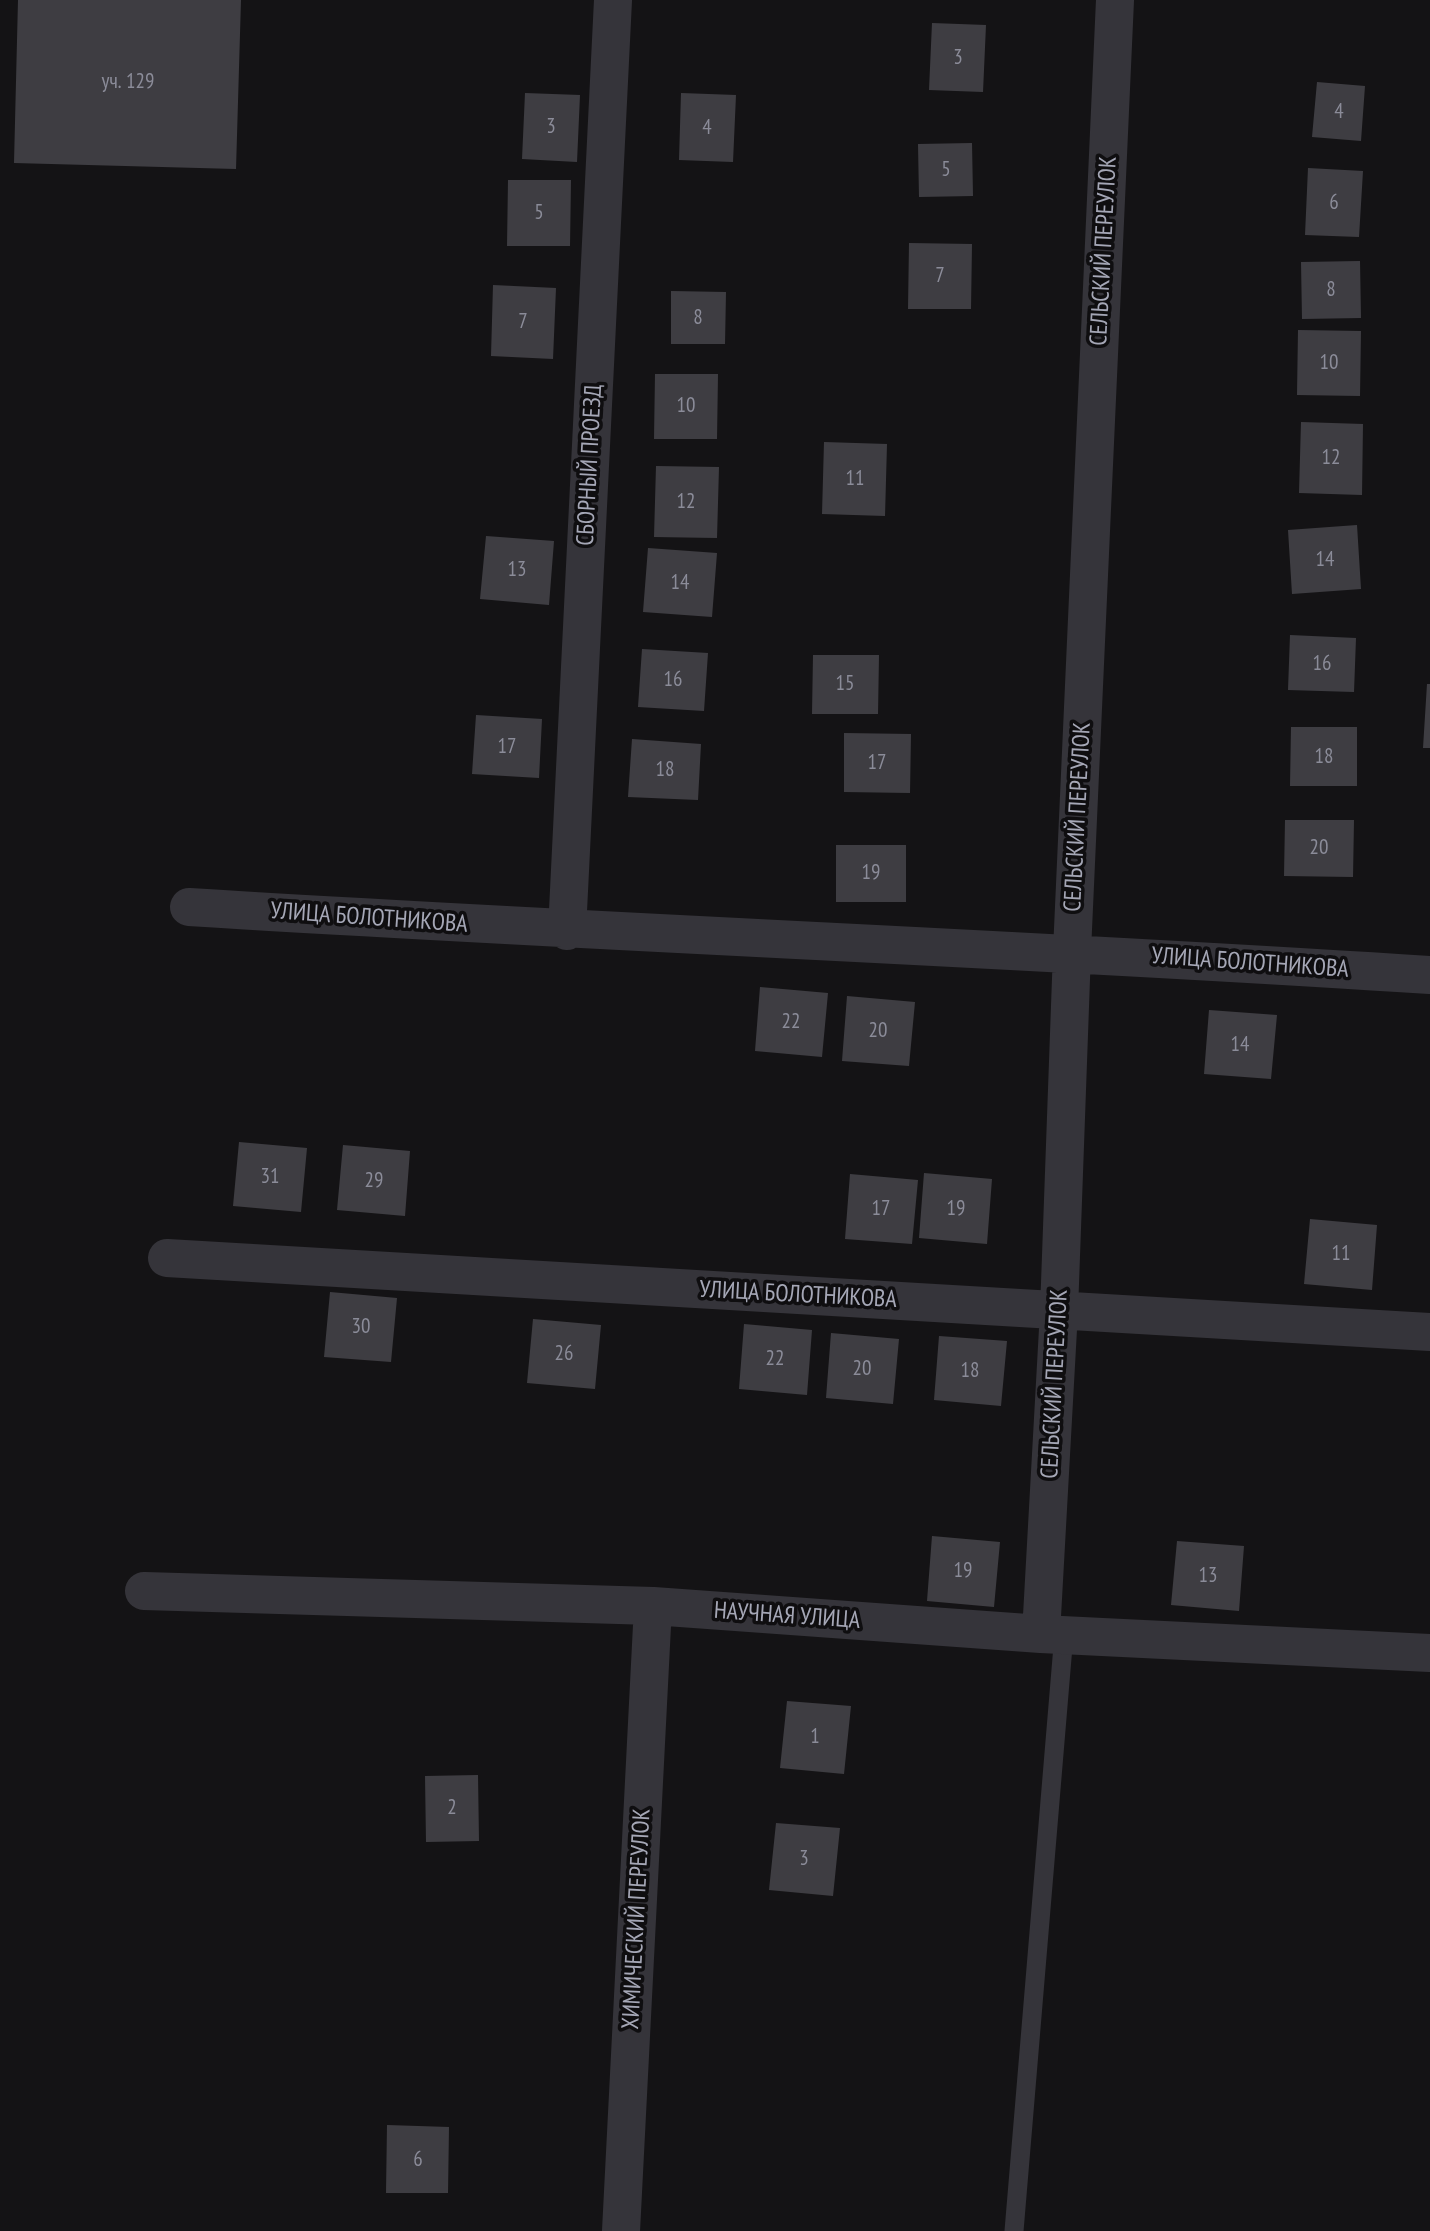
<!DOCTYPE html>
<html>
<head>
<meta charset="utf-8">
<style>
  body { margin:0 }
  canvas { display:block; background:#141315 }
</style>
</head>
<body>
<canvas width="1430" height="2231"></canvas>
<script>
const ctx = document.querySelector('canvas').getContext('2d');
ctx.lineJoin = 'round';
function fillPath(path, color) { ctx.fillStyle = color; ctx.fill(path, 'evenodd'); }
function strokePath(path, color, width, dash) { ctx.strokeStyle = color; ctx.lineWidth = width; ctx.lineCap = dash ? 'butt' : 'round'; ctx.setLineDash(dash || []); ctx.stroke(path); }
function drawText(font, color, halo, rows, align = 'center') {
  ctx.font = font + ' "PT Sans Narrow",sans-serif'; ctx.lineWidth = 7; ctx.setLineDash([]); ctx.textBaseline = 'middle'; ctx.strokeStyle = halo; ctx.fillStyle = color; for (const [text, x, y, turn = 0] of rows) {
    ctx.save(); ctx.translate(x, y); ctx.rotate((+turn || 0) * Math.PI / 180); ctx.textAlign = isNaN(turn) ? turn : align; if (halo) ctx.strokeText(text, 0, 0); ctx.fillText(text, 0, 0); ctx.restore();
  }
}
const building = new Path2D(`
  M 18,0 L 241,0 L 236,169 L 14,163 Z
  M 932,23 L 986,25 L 983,92 L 929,90 Z
  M 1317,82 L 1365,86 L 1361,141 L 1312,137 Z
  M 525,93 L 580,95 L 577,162 L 522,159 Z
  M 681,93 L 736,95 L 733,162 L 679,160 Z
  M 972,143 L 973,196 L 919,197 L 918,144 Z
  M 1308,168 L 1363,171 L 1359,237 L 1305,235 Z
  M 508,180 L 571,180 L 570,246 L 507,246 Z
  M 909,243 L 972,244 L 971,309 L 908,309 Z
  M 1360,261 L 1361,318 L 1302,319 L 1301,262 Z
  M 493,285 L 556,288 L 553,359 L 491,356 Z
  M 671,291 L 726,292 L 725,344 L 671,344 Z
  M 1298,330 L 1361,331 L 1360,396 L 1297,395 Z
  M 655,374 L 718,374 L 717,439 L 654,439 Z
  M 1301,422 L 1363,424 L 1362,495 L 1299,493 Z
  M 824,442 L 887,444 L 885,516 L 822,514 Z
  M 656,466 L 719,467 L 717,538 L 654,537 Z
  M 1357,525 L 1361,589 L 1292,594 L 1288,530 Z
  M 486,536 L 554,541 L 549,605 L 480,599 Z
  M 648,548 L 717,553 L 712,617 L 643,612 Z
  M 1290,635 L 1356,638 L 1354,692 L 1288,690 Z
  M 642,649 L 708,653 L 704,711 L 638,707 Z
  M 813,655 L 879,655 L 878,714 L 812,714 Z
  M 1427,684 L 1430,684 L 1430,748 L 1423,748 Z
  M 476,715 L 542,719 L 539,778 L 472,774 Z
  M 1291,727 L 1357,727 L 1357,786 L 1290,786 Z
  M 844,733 L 911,734 L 910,793 L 844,792 Z
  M 632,739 L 701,744 L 698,800 L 628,797 Z
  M 1285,820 L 1354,820 L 1353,877 L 1284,876 Z
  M 836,845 L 906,845 L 906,902 L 836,902 Z
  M 760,987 L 828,993 L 822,1057 L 755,1051 Z
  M 847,996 L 915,1002 L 909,1066 L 842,1061 Z
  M 1209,1010 L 1277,1015 L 1271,1079 L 1204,1074 Z
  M 239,1142 L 307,1148 L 301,1212 L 233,1206 Z
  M 343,1145 L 410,1151 L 405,1216 L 337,1210 Z
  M 924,1173 L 992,1179 L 987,1244 L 919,1238 Z
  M 850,1174 L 918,1180 L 912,1244 L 845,1239 Z
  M 1310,1219 L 1377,1225 L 1372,1290 L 1304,1284 Z
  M 330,1292 L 397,1298 L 391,1362 L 324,1357 Z
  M 533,1319 L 601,1325 L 595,1389 L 527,1383 Z
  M 744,1324 L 812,1330 L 807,1395 L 739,1389 Z
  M 831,1333 L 899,1339 L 893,1404 L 826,1398 Z
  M 939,1336 L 1007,1341 L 1001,1406 L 934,1400 Z
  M 932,1536 L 1000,1542 L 994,1607 L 927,1601 Z
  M 1177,1541 L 1244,1546 L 1239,1611 L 1171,1605 Z
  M 787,1701 L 851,1706 L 844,1774 L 780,1768 Z
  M 478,1775 L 479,1841 L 426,1842 L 425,1776 Z
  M 776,1823 L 840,1828 L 833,1896 L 769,1890 Z
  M 387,2125 L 449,2127 L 448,2193 L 386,2193 Z`);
const service = new Path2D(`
  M 1014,2231 L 1064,1634`);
const minor = new Path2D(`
  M 189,907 C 603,933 1017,948 1430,975
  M 567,931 L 613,0
  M 167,1258 L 1430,1332
  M 144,1591 L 653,1606 L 1041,1634 L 1430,1653
  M 1041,1634 L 1059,1311 L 1072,951 L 1115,0
  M 621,2231 L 653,1606`);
const numberNames = [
  ["3",958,58],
  ["уч. 129",128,82],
  ["4",1339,112],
  ["3",551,127],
  ["4",707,128],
  ["5",946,170],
  ["6",1334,203],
  ["5",539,213],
  ["7",940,276],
  ["8",1331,290],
  ["8",698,318],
  ["7",523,322],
  ["10",1329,363],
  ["10",686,406],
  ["12",1331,458],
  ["11",855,479],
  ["12",686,502],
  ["14",1325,560],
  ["13",517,570],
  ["14",680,583],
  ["16",1322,664],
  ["16",673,680],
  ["15",845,684],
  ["17",507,747],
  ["18",1324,757],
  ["17",877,763],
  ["18",665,770],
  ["20",1319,848],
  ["19",871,873],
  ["22",791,1022],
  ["20",878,1031],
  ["14",1240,1045],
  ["31",270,1177],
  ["29",374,1181],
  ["17",881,1209],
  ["19",956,1209],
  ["11",1341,1254],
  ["30",361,1327],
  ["26",564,1354],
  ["22",775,1359],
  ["20",862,1369],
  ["18",970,1371],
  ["19",963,1571],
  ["13",1208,1576],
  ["1",815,1737],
  ["2",452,1808],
  ["3",804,1859],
  ["6",418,2160]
];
const streetNames = [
  ["СЕЛЬСКИЙ ПЕРЕУЛОК",1104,251,-87],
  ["СБОРНЫЙ ПРОЕЗД",590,465,-87],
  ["СЕЛЬСКИЙ ПЕРЕУЛОК",1078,817,-87],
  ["УЛИЦА БОЛОТНИКОВА",369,918,4],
  ["УЛИЦА БОЛОТНИКОВА",1250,963,4],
  ["УЛИЦА БОЛОТНИКОВА",798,1295,3],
  ["СЕЛЬСКИЙ ПЕРЕУЛОК",1055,1384,-87],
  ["НАУЧНАЯ УЛИЦА",787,1616,4],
  ["ХИМИЧЕСКИЙ ПЕРЕУЛОК",637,1919,-87]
];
fillPath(building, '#3e3d42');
strokePath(service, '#35343a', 19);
strokePath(minor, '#35343a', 38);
drawText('21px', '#8b8c99', null, numberNames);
drawText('24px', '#a5a7b6', '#0f0e10', streetNames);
</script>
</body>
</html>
